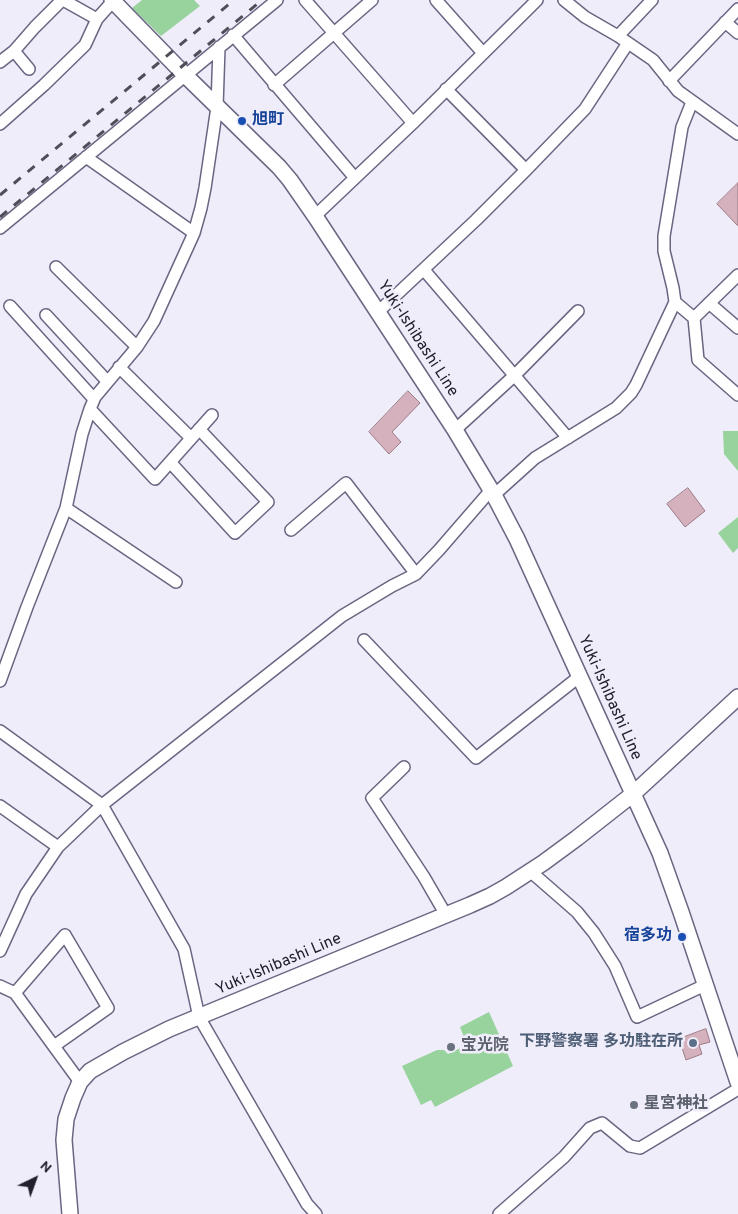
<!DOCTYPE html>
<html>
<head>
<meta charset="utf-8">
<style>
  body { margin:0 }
  #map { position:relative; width:738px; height:1214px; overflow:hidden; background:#efedfa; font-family:Overpass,sans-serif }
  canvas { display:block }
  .north { position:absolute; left:10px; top:1154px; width:50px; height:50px; -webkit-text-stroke:4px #efedfa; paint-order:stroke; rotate:42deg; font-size:14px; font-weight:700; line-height:20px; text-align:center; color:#21202b }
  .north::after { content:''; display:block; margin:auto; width:18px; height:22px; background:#21202b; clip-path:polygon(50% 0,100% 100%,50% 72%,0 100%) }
</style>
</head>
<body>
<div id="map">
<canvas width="738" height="1214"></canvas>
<div class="north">N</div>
</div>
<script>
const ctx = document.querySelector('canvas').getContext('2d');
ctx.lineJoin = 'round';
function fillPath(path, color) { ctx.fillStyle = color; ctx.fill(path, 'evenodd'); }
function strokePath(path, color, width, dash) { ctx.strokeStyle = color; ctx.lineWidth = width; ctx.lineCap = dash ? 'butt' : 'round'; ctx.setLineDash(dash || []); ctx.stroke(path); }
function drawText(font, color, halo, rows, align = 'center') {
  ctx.font = font + ' Overpass,"Noto Sans JP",sans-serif'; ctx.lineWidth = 5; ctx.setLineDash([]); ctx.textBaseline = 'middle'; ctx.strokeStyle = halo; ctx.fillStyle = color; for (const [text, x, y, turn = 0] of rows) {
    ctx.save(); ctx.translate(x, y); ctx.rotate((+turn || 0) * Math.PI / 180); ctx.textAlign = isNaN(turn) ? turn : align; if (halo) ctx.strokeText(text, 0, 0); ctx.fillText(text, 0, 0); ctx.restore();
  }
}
const green = new Path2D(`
  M 142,0 L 194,0 L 200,6 L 161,36 L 132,8 Z
  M 723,431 L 738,431 L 738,471 L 724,454 Z
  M 738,517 L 738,548 L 733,553 L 718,533 Z
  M 489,1012 L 513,1066 L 435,1107 L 431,1100 L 421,1105 L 402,1066 L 437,1050 L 444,1050 L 448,1054 L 467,1045 L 460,1027 Z`);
const building = new Path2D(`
  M 738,183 L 738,226 L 717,204 Z
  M 408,391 L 420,403 L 392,432 L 401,442 L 389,454 L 369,432 Z
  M 688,488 L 705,511 L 685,527 L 667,504 Z
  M 706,1029 L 710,1042 L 699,1045 L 702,1054 L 686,1060 L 679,1039 Z`);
const street = new Path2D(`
  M 63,0 L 97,19 L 113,1
  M 305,0 L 413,123
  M 436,0 L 483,53
  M 564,0 L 585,17 L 618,36 L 653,60 L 678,91 L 738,134
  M 725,22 L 738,33
  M 233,35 L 355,178
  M 618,36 L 652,0
  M 14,51 L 29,69
  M 0,62 L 14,51 L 35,27 L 62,0
  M 669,81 L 738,9
  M 274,85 L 372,0
  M 446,89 L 526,170
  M 0,124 L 44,85 L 85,45 L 97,19
  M 86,157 L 194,233
  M 315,216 L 413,123 L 537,0
  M 0,228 L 277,0
  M 56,267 L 137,347
  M 424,270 L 568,438
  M 738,275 L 694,318 L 698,360 L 738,395
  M 675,302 L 694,318
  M 709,303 L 738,328
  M 10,306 L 94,399
  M 378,312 L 476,220 L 526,170 L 585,109 L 628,43
  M 46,315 L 107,381
  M 119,367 L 191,438
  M 90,409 L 155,479 L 212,415
  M 455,430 L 515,375 L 578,311
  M 170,462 L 235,533 L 268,502 L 199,429
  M 494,495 L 535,458 L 616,408 L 631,393 L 636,385 L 675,302 L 673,288 L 664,251 L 664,236 L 682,127 L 692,102
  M 66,508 L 176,582
  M 291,530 L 346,483 L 416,574
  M 364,640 L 476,758 L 580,676
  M 0,681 L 27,607 L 66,508 L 82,434 L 90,409 L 95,397 L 137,347 L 154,321 L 194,233 L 201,208 L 205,188 L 217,107 L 219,47
  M 0,731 L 102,805 L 184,949 L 199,1017 L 307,1204 L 316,1214
  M 404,767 L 372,798 L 424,877 L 446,915
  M 0,806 L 58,847
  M 530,871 L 577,912 L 594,933 L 615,966 L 637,1017 L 705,985
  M 0,951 L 26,894 L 58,847 L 102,805 L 342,616 L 392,586 L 416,574 L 439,550 L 491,490
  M 0,986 L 15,993 L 80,1082
  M 15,993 L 65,935 L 108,1008 L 54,1046
  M 499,1214 L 564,1157 L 590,1128 L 602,1123 L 630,1146 L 640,1148 L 738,1089`);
const secondary = new Path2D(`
  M 112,0 L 185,75 L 279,167 L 290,180 L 315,216 L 455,430 L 494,495 L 517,539 L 660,853 L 681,912 L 738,1082
  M 70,1214 L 64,1140 L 66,1119 L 73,1098 L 80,1082 L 90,1071 L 123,1052 L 169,1029 L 470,905 L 490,896 L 506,887 L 543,863 L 577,838 L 633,794 L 738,697`);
const rail = new Path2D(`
  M 0,195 L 234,0
  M 0,217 L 262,0`);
const markers = [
  [242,121,5,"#1a4fb4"],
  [682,937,5,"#1a4fb4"],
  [693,1043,5,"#5c6f8a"],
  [451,1047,5,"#6b7280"],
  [634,1105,5,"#6b7280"]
];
const transitNames = [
  ["旭町",252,121],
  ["宿多功",672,937,"right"]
];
const streetNames = [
  ["Yuki-Ishibashi Line",417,339,57],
  ["Yuki-Ishibashi Line",609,698,66],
  ["Yuki-Ishibashi Line",279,965,-23]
];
const serviceNames = [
  ["下野警察署 多功駐在所",683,1043]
];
const worshipNames = [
  ["宝光院",461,1047],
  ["星宮神社",644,1105]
];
fillPath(green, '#98d29d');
fillPath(building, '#d4b1bd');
strokePath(building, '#9b7b86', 1);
strokePath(street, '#696682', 14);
strokePath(secondary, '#696682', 18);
strokePath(street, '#fff', 11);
strokePath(secondary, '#fff', 15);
strokePath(rail, '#4f4e59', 3, [9, 9]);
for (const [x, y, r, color] of markers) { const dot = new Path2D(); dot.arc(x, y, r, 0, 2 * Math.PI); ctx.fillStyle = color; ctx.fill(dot); strokePath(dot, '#efedfa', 2); }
drawText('bold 16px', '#164399', '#efedfa', transitNames, 'left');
drawText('16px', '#21202b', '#efedfa', streetNames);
drawText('bold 16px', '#4e5e75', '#efedfa', serviceNames, 'right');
drawText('bold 16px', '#5b616d', '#efedfa', worshipNames, 'left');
</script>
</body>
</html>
